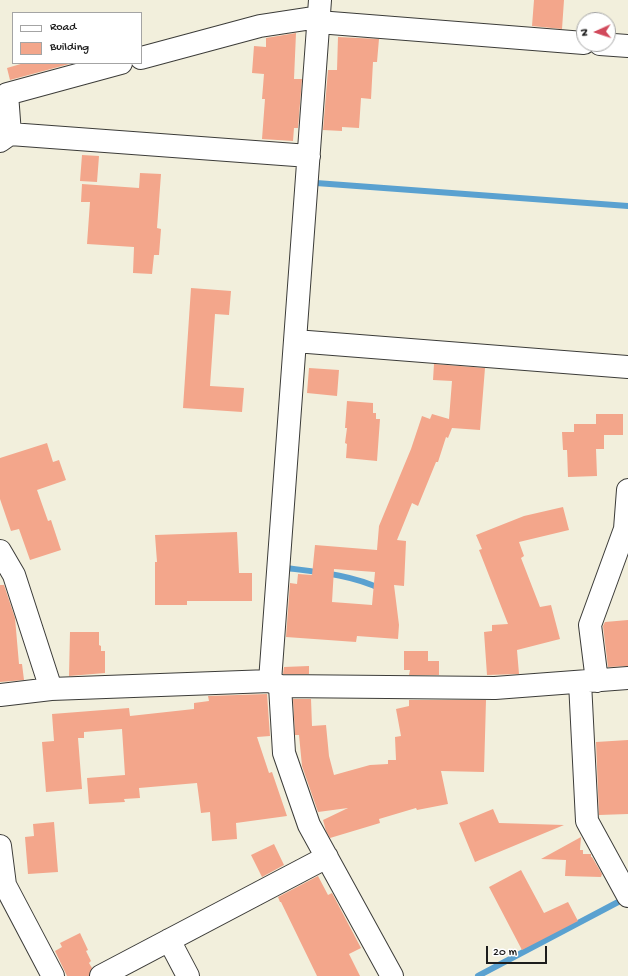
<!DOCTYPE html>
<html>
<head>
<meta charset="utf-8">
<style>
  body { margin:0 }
  #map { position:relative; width:628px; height:976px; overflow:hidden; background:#f2efdc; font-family:"Gochi Hand",sans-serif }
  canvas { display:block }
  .legend { position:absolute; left:12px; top:12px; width:130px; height:52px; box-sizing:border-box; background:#fff; border:1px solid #a4a4a4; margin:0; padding:5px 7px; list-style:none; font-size:12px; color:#1c1c1c }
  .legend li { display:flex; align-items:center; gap:8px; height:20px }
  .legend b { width:20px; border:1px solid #a4a4a4 }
  .north { position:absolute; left:576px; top:12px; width:40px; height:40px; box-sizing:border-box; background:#fff; border:1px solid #a4a4a4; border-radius:50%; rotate:267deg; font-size:11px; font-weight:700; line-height:16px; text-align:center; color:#1c1c1c }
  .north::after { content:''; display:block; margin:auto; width:14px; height:18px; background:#d1495b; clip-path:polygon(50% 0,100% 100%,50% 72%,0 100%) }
  .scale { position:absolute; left:486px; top:946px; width:61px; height:18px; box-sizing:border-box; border:2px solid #1c1c1c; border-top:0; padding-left:5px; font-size:12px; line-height:14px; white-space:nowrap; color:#1c1c1c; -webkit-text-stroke:3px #fff; paint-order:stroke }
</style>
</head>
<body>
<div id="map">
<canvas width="628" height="976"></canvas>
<ul class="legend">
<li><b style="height:5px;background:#fff"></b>Road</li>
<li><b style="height:11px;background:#f3a68b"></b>Building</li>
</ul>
<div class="north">N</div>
<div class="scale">20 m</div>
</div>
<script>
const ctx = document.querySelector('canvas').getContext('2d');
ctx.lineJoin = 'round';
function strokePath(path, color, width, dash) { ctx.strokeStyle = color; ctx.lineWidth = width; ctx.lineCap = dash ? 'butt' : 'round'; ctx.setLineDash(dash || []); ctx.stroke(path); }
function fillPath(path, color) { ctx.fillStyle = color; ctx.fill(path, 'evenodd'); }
const stream = new Path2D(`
  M 316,183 L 628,206
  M 286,568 C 318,572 352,575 381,589
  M 478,976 L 620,901`);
const building = new Path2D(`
  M 534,0 L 564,0 L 562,29 L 532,26 Z
  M 296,33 L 294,79 L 302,79 L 298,128 L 294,128 L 293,141 L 262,139 L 265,99 L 262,99 L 264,74 L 252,73 L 254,46 L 266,47 L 266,38 Z
  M 338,37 L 379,39 L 377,62 L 373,62 L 371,99 L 361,98 L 359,128 L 342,127 L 342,131 L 323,130 L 328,70 L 337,70 Z
  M 24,63 L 73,63 L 10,80 L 7,68 Z
  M 82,155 L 99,156 L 97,182 L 80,181 Z
  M 140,173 L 161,174 L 157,228 L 161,229 L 159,255 L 154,255 L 152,274 L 133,273 L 134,247 L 87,244 L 90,202 L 81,202 L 82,184 L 139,188 Z
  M 191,288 L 231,291 L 229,315 L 215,314 L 210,386 L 244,388 L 242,412 L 183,408 Z
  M 434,364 L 485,368 L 480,430 L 452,428 L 448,438 L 446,437 L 438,462 L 436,462 L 418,506 L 412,503 L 397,540 L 406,541 L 404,586 L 394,585 L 399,625 L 398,639 L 357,636 L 356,642 L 286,637 L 290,583 L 297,584 L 298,574 L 312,575 L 315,545 L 377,550 L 379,526 L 411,449 L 422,416 L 430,419 L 432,414 L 449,419 L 452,381 L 433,380 ZM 334,569 L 375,572 L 372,605 L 332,602 Z
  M 309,368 L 339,370 L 337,396 L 307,393 Z
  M 347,401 L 373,403 L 373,413 L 376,413 L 376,419 L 380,419 L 377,461 L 346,458 L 347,444 L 345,443 L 347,428 L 345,428 Z
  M 596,414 L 623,414 L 623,435 L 604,435 L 604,449 L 596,449 L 597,476 L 568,477 L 567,450 L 563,450 L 562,432 L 574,432 L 574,424 L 596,424 Z
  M 47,443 L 53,462 L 59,460 L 66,480 L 37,490 L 48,521 L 51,520 L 61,550 L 30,560 L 19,529 L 11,531 L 0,499 L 0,458 Z
  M 563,507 L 569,530 L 519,542 L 524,556 L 521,558 L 540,607 L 551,605 L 560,639 L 517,650 L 519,674 L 487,675 L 484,632 L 492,631 L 492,625 L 508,624 L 479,550 L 482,549 L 476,535 L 524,516 Z
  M 237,532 L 239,573 L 252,573 L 252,601 L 187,601 L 187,605 L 155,605 L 155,562 L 157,562 L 155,535 Z
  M 0,585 L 4,585 L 15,618 L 19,664 L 22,664 L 24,680 L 0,682 Z
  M 628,620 L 628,666 L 608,667 L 603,626 L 605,622 Z
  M 70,632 L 99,632 L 99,645 L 101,646 L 101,651 L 105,651 L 105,673 L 69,676 Z
  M 404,651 L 428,651 L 428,661 L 439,661 L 439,675 L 409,675 L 410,670 L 404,670 Z
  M 309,666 L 309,674 L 283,674 L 284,667 Z
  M 267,694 L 270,736 L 257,737 L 269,773 L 272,772 L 287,816 L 236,823 L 237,839 L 212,841 L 210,812 L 201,813 L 197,783 L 139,788 L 140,798 L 124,799 L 125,802 L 89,804 L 87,778 L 125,775 L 122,729 L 84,732 L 84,738 L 78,738 L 82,789 L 46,792 L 42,742 L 54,741 L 52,714 L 129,708 L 130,716 L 194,709 L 194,703 L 209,701 L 208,696 Z
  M 293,699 L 311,699 L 312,726 L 326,725 L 329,756 L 334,775 L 370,765 L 388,764 L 388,760 L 396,760 L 395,737 L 401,736 L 396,709 L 409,706 L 409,700 L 486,700 L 484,772 L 441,771 L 448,804 L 417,810 L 416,808 L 379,819 L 380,823 L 330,838 L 326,831 L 323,820 L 348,808 L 318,812 L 302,766 L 299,735 L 295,735 Z
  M 628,740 L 628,814 L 599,815 L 596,742 Z
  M 493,809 L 499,823 L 564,825 L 475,862 L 459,823 Z
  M 54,822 L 58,872 L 28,874 L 25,837 L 34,836 L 33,824 Z
  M 581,837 L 580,850 L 583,850 L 583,854 L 591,854 L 591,857 L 592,857 L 602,874 L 601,877 L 565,876 L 566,860 L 541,859 Z
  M 274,844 L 284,865 L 262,877 L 251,855 Z
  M 521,870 L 544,913 L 568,902 L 578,921 L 522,950 L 489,887 Z
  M 318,876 L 328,895 L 332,893 L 361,948 L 349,954 L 360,976 L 317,976 L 281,902 L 280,902 L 278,897 Z
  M 80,933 L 88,950 L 86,951 L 91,961 L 89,963 L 92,968 L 89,976 L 67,976 L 55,951 L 62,947 L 60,943 Z`);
const minor = new Path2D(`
  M 318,22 L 584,43
  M 600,44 L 628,46
  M 141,58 L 260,26 L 319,17
  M 10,134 L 309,156
  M 0,141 L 10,134 L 7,94 L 121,63
  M 295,341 L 628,367
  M 0,551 L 14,575 L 51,689
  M 270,681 L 320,0
  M 597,681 L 590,625 L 625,529 L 628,490
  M 580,682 L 587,821 L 628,896
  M 280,686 L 284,753 L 309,825 L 392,976
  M 0,695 L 51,689 L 270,681 L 280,686 L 495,688 L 628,678
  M 0,846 L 5,885 L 53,976
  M 169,940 L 188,976
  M 101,976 L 327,857`);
strokePath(stream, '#5aa1d0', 6);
fillPath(building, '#f3a68b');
strokePath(minor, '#3c3c39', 24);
strokePath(minor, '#fff', 22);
</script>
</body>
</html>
